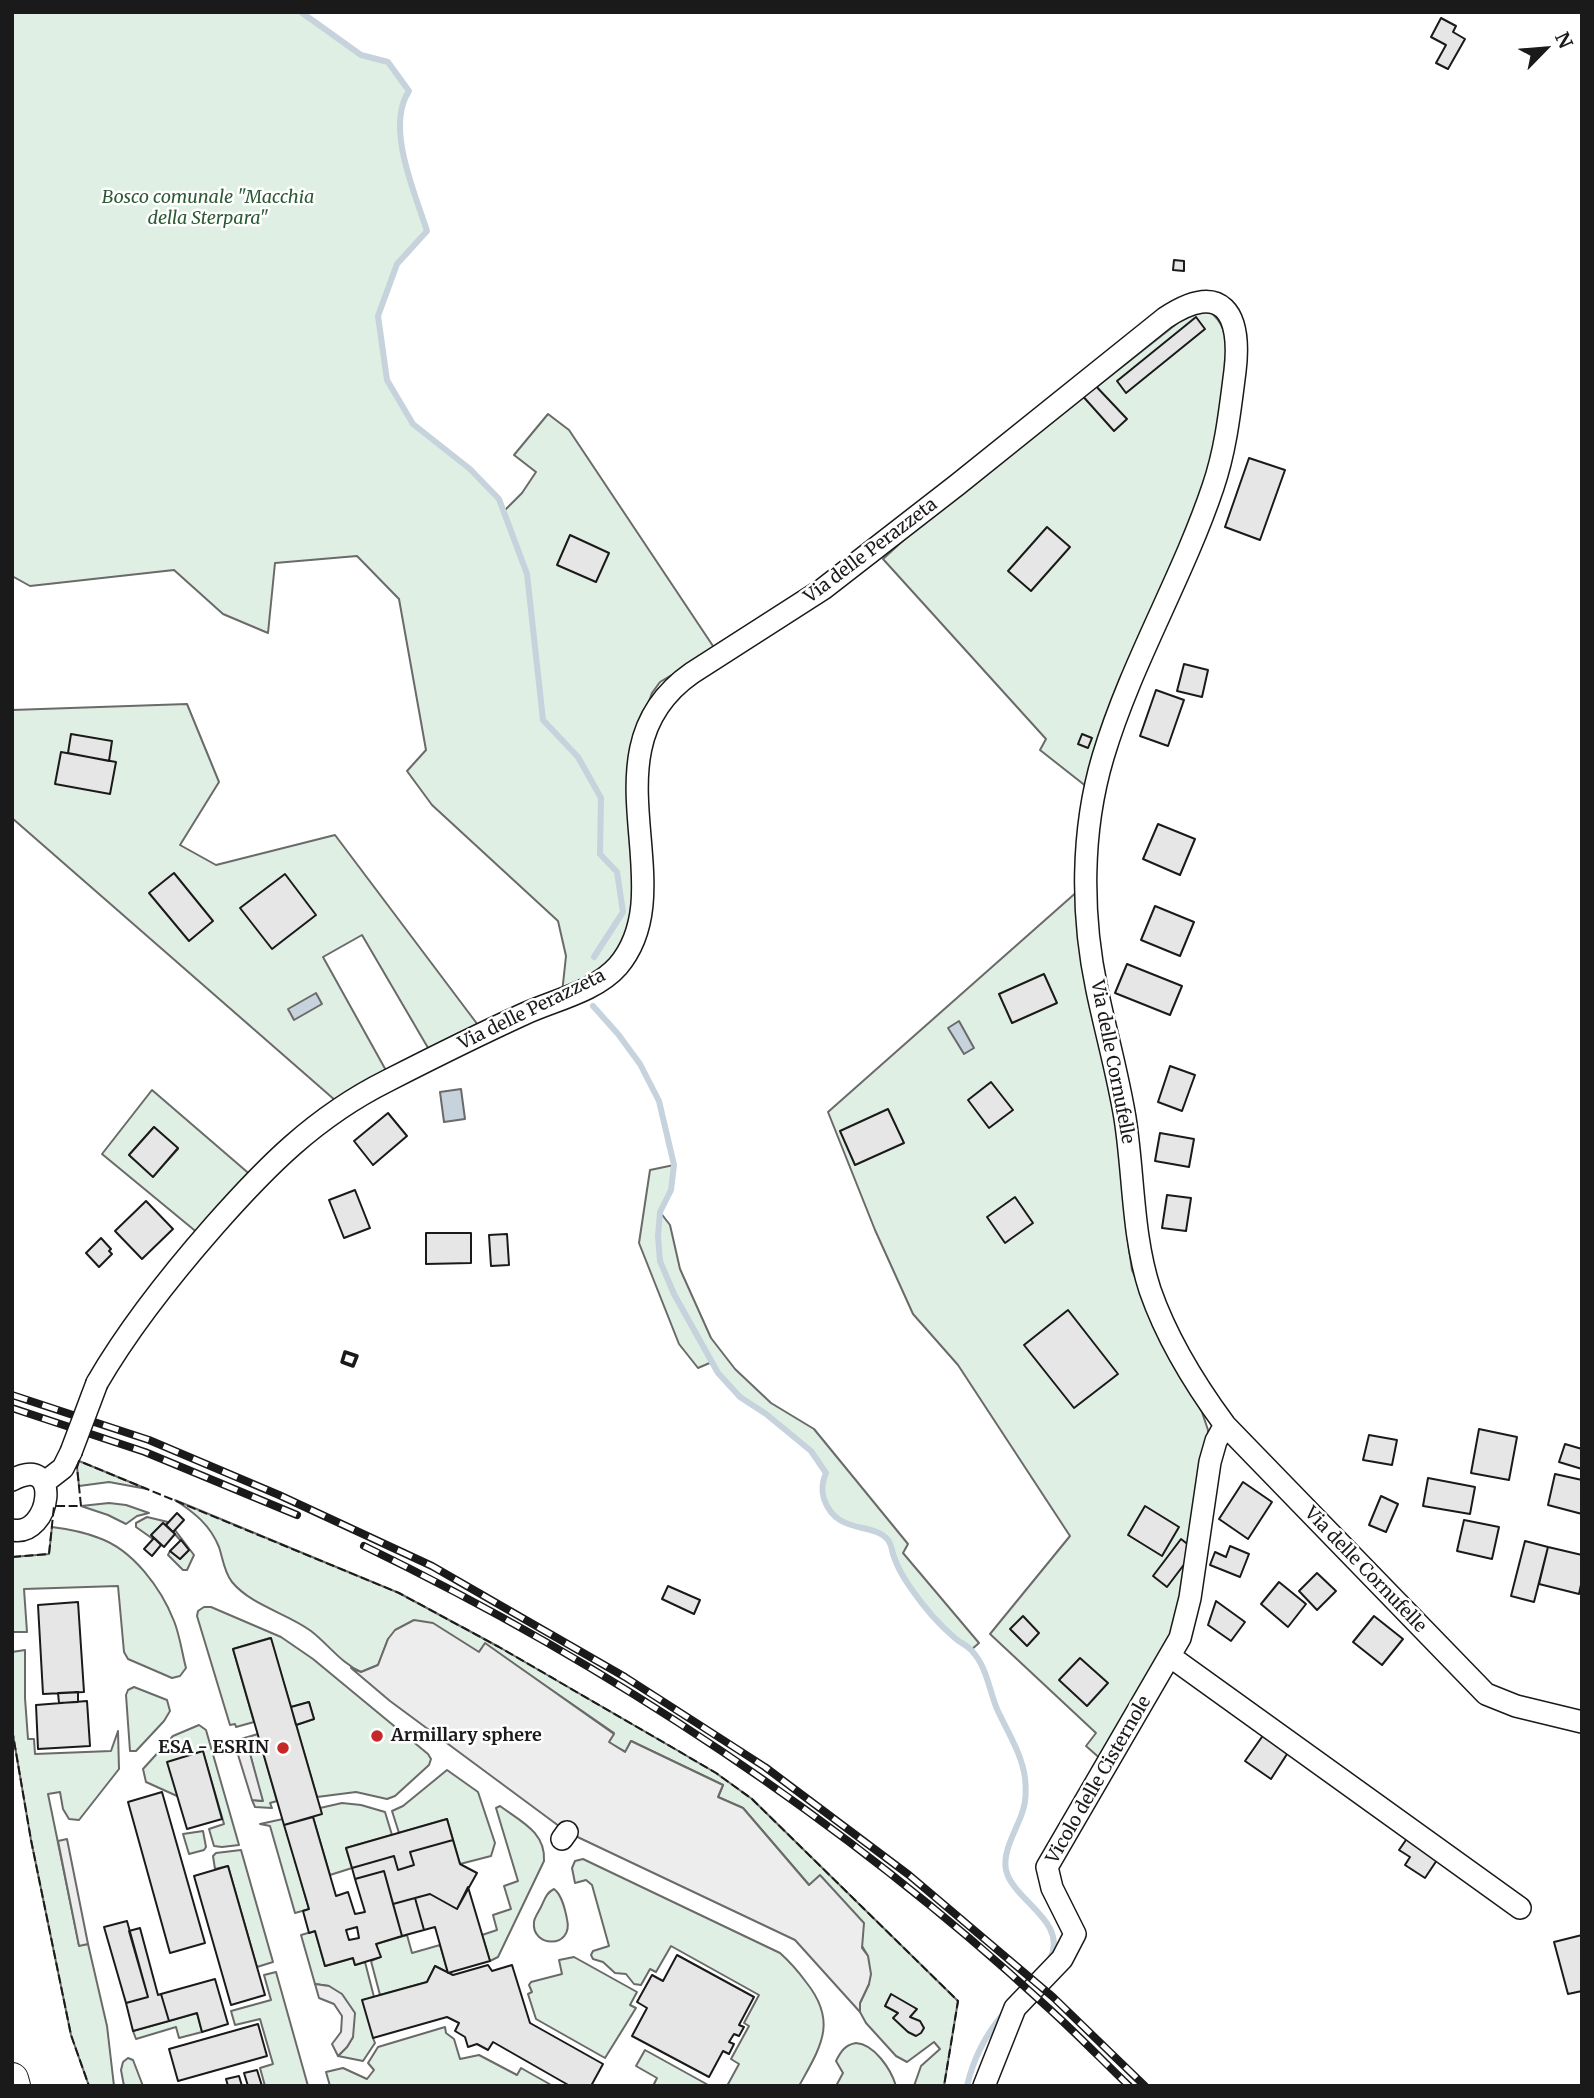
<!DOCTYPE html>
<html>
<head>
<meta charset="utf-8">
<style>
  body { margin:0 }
  #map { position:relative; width:1594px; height:2098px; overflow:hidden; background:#fff; font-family:Merriweather,serif }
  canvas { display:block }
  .frame { position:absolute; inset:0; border:14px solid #1a1a1a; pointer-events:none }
  .north { position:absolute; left:1510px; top:14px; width:70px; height:70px; -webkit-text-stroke:5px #fff; paint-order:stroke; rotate:65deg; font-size:19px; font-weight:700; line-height:28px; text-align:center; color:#1a1a1a }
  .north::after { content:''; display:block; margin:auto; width:24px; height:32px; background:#1a1a1a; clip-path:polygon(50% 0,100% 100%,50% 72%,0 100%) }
</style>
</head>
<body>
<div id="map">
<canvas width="1594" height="2098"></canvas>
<div class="frame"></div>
<div class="north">N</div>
</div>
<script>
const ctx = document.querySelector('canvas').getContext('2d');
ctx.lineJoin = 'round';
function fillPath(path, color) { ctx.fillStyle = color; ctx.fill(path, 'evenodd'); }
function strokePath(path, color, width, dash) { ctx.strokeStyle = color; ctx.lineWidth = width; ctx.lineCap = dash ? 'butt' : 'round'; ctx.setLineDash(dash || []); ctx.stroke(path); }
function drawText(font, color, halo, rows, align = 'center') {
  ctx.font = font + ' Merriweather,serif'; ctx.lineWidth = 5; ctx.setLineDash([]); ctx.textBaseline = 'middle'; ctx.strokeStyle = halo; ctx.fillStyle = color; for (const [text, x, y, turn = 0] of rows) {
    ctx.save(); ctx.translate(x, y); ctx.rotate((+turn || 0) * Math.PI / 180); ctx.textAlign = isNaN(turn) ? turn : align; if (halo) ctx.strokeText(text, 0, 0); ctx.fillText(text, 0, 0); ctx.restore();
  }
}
const green = new Path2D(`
  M 12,12 L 301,12 L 361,55 L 388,62 L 409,91 C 385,127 415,193 427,231 L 397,264 L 378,316 L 387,380 L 413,424 L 470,469 L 499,499 L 504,511 L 522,493 L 536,472 L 514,455 L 548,414 L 569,430 L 715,649 L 660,682 L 652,693 L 640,726 L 627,793 L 633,838 L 633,919 L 606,972 L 562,993 L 566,956 L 558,921 L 432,805 L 407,771 L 426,750 L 399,599 L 357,556 L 275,563 L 268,633 L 223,614 L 174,570 L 30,586 L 12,576 Z
  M 1205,309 C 1221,317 1224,330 1228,347 L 1216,478 L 1147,625 L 1091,760 L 1087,787 L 1040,750 L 1046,739 L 883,559 L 908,536 L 1189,314 Z
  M 187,704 L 219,782 L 180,845 L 216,865 L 335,835 L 481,1029 L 431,1053 L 362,935 L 323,957 L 388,1074 L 336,1101 L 12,818 L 12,710 Z
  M 1079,890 L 1115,1091 L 1127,1234 L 1132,1270 L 1174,1364 L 1202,1412 L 1208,1430 L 1208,1462 L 1182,1625 L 1103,1761 L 1086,1746 L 1096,1733 L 990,1634 L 1070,1536 L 958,1365 L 913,1314 L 875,1230 L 828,1112 Z
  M 152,1090 L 253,1177 L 199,1234 L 102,1154 ZM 154,1127 L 178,1149 L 153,1176 L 129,1155 Z
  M 674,1165 L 671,1190 L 660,1212 L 670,1225 L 680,1269 L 711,1338 L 735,1369 L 771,1403 L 814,1429 L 908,1544 L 903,1553 L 979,1643 L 971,1650 C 945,1631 919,1605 902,1576 C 896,1565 896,1551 889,1541 C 875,1522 837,1536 825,1499 C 821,1490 822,1482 826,1473 C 821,1466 817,1456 810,1450 C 779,1418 735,1402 712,1362 L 698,1368 L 679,1344 L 639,1243 L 650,1170 Z
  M 79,1461 L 147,1489 L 109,1482 L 79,1486 L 77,1467 Z
  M 175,1500 L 399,1593 L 499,1647 L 675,1749 L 716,1773 L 752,1799 L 958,2001 L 944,2086 L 914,2086 L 921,2066 L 940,2049 L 934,2042 L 907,2062 L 896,2056 L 866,2023 L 860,2012 L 860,2003 L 869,1984 L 868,1956 L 820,1876 L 810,1886 L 743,1808 L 718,1797 L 723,1785 L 631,1741 L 626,1752 L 608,1742 L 614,1733 L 485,1644 L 479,1652 L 388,1639 L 378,1665 L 361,1672 C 341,1663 328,1644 311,1631 C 287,1613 252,1606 232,1582 C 224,1572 223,1559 219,1547 C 210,1525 195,1513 175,1500 Z
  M 109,1503 L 126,1505 L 149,1513 L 137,1516 L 126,1524 L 108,1515 L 81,1506 Z
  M 147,1517 L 168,1522 L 166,1525 L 163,1523 L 152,1535 L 153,1539 L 136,1527 L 136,1523 Z
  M 52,1527 C 68,1529 84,1532 99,1538 C 133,1550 161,1588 174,1621 C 180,1636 182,1653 186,1668 L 180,1676 L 172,1678 L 128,1659 L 124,1652 L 118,1586 L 24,1589 L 27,1632 L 12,1632 L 12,1557 L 49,1554 Z
  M 175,1530 L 194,1555 L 187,1570 L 183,1570 L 168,1555 L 170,1551 L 180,1559 L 189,1550 L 173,1532 Z
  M 204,1607 L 211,1607 L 281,1637 L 313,1659 L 428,1754 L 431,1759 L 429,1765 L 395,1796 L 387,1799 L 356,1792 L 317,1797 L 296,1725 L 314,1719 L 309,1702 L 291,1707 L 270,1638 L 233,1649 L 254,1722 L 236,1727 L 235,1724 L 230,1725 L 197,1616 L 198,1611 Z
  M 25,1650 L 25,1698 L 28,1739 L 34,1739 L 35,1754 L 111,1751 L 118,1731 L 119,1769 L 79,1820 L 69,1819 L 63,1809 L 60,1792 L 48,1794 L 79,1945 L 88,1944 L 107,2026 L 114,2086 L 89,2086 L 71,2035 L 31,1840 L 12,1729 L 12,1652 Z
  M 134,1687 L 167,1700 L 170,1711 L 164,1721 L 136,1751 L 130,1751 L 126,1695 L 128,1690 Z
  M 199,1725 L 206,1730 L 239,1845 L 222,1847 L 214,1846 L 209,1829 L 224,1824 L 203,1752 L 177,1796 L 146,1782 L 143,1769 L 173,1736 Z
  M 258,1734 L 277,1801 L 270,1803 L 272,1808 L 255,1807 L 252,1800 L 262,1801 L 249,1750 L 235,1745 L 241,1739 Z
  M 447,1770 L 478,1792 L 495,1843 L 491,1856 L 460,1864 L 447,1819 L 399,1833 L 392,1811 L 403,1806 Z
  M 342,1803 L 361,1805 L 385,1812 L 392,1835 L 346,1848 L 352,1868 L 330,1875 L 313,1817 L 320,1808 Z
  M 500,1806 C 520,1821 546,1832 544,1861 L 498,1957 L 490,1961 L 482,1935 L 497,1930 L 493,1915 L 511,1909 L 504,1886 L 518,1881 L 496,1808 Z
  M 283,1819 L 309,1909 L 295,1913 L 270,1826 L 260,1824 Z
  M 203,1831 L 206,1847 L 204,1850 L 189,1854 L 183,1834 Z
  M 241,1850 L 273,1962 L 257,1967 L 228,1866 L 215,1869 L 213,1856 L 216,1853 Z
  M 583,1859 L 780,1953 C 790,1962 798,1971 806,1982 C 838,2022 821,2046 799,2086 L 727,2086 L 739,2064 L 731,2059 L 749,2026 L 744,2023 L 759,1995 L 671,1946 L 656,1972 L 650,1969 L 641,1985 L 634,1984 L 626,1974 L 615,1973 L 603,1962 L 593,1959 L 591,1955 L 593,1951 L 609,1946 L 592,1885 L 586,1880 L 575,1883 L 572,1868 L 575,1861 Z
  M 554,1889 C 562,1895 565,1909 567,1919 C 574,1949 531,1948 534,1922 C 534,1918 539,1911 541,1907 C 545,1899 546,1893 554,1889 Z
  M 315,1931 L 325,1966 L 353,1958 L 355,1965 L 365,1962 L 374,1997 L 373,2038 L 375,2043 L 363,2061 L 338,2056 L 347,2047 L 353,2037 L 329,1986 L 315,1984 L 301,1935 Z
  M 407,1935 L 412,1953 L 440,1945 L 448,1973 L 435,1966 L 427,1982 L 380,1995 L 371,1961 L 380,1957 L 376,1944 Z
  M 574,1957 L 637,1992 L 630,2005 L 636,2008 L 605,2058 L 536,2019 L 528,1994 L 532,1992 L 529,1985 L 531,1982 L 562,1974 L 559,1960 Z
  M 276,1972 L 308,2086 L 265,2086 L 260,2068 L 273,2064 L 260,2019 L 235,2025 L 231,2011 L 271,2000 L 264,1975 Z
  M 197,2013 L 202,2032 L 179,2038 L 176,2027 L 136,2039 L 133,2031 Z
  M 445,2027 L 446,2033 L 454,2039 L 460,2059 L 479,2055 L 517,2075 L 521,2068 L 553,2086 L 330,2086 L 326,2072 L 343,2068 L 367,2079 L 374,2070 L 368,2063 L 378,2047 Z
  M 856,2043 C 874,2044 891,2069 896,2086 L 836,2086 L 843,2073 L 836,2061 C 841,2051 845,2045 856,2043 Z
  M 645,2050 L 710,2086 L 653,2086 L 657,2078 L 636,2066 Z
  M 128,2058 L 133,2060 L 143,2086 L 124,2086 L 121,2070 L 123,2062 Z`);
const parking = new Path2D(`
  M 414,1620 L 433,1623 L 479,1652 L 485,1643 L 614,1734 L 609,1742 L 625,1752 L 631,1741 L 723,1785 L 718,1797 L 743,1808 L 809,1885 L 820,1875 L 864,1923 L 862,1948 L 868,1956 L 871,1974 L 869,1984 L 860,2003 L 860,2012 L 795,1940 L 567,1832 L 390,1701 L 351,1668 L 361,1672 L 378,1665 L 388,1639 L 395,1630 Z
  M 235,1745 L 249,1750 L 263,1801 L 252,1800 Z
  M 67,1839 L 88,1944 L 79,1946 L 58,1841 Z
  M 315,1984 L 329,1986 L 342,1994 L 355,2013 L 353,2037 L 347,2047 L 338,2056 L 332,2044 L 341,2032 L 342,2016 L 334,2004 L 319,1998 Z`);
const water = new Path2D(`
  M 316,993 L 322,1004 L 294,1020 L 288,1009 Z
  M 959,1021 L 974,1048 L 964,1054 L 948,1028 Z
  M 461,1089 L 465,1119 L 444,1122 L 440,1092 Z`);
const stream = new Path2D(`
  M 301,12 L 361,55 L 388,62 L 409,91 C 385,127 415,193 427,231 L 397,264 L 378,316 L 387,380 L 413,424 L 470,469 L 499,499 L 527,574 L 543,720 L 578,757 L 601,798 L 600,854 L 617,872 L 623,912 L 594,957
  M 593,1006 L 618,1034 L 640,1064 L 659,1101 L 674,1165 L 671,1190 L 660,1212 L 658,1236 L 660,1261 L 674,1294 L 718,1373 L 740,1397 L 766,1414 L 811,1451 L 826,1473 C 822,1482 821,1489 824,1499 C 837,1536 873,1521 888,1540 C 891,1544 892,1549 893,1554 C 897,1567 903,1577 910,1587 C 923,1606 938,1624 956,1639 C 961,1643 968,1646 972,1651 C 987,1667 989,1690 997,1709 C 1007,1731 1022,1754 1025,1778 C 1026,1787 1026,1801 1023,1810 C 1018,1828 1002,1850 1006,1870 C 1013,1901 1069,1921 1050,1959
  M 967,2086 C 973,2060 986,2034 1004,2013`);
const building = new Path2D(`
  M 1441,18 L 1456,26 L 1453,32 L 1465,39 L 1448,69 L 1436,63 L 1446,45 L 1431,37 Z
  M 1174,260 L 1184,261 L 1184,271 L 1173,270 Z
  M 1196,317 L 1205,329 L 1126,393 L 1117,381 Z
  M 1092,382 L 1127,419 L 1114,431 L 1080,393 Z
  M 1249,458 L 1285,470 L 1260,540 L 1225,527 Z
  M 1047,527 L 1070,547 L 1031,591 L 1008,571 Z
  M 570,535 L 609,553 L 596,582 L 557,565 Z
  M 1184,664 L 1208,670 L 1202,697 L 1177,691 Z
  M 1156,690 L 1184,700 L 1168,746 L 1140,736 Z
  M 71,734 L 112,741 L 109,761 L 68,753 Z
  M 1082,734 L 1092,738 L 1088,748 L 1078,744 Z
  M 61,752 L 116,762 L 110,794 L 55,784 Z
  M 1158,824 L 1195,839 L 1180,875 L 1143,859 Z
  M 174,873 L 213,921 L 189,941 L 149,893 Z
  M 285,874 L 316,915 L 272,949 L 240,908 Z
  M 1155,906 L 1194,922 L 1180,956 L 1141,940 Z
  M 1127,964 L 1182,986 L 1170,1015 L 1115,993 Z
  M 1044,974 L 1057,1003 L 1012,1023 L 999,994 Z
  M 1170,1066 L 1195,1075 L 1182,1111 L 1158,1102 Z
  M 991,1082 L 1013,1110 L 989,1128 L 968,1100 Z
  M 888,1109 L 904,1143 L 855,1165 L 840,1131 Z
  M 388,1113 L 407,1136 L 373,1165 L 354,1141 Z
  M 154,1127 L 178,1148 L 153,1177 L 129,1155 Z
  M 1160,1133 L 1194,1139 L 1189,1167 L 1155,1161 Z
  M 355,1190 L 370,1228 L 344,1238 L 329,1200 Z
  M 1167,1195 L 1191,1198 L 1186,1231 L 1162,1228 Z
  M 1015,1197 L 1033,1223 L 1005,1243 L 987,1217 Z
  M 146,1201 L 173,1229 L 142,1259 L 115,1231 Z
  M 426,1233 L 471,1233 L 471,1263 L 426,1264 Z
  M 507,1234 L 509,1265 L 491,1266 L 489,1235 Z
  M 101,1238 L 111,1249 L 109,1251 L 112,1254 L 99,1267 L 86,1253 Z
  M 1068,1310 L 1118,1374 L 1074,1408 L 1024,1345 Z
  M 1479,1429 L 1517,1437 L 1509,1480 L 1471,1473 Z
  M 1369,1435 L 1397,1440 L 1392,1465 L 1363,1460 Z
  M 1565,1444 L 1582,1449 L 1582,1469 L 1559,1462 Z
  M 1555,1474 L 1582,1480 L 1582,1514 L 1548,1505 Z
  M 1428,1478 L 1475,1487 L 1470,1514 L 1423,1506 Z
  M 1243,1482 L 1272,1502 L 1248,1539 L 1219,1519 Z
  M 1381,1496 L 1398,1504 L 1386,1532 L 1369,1525 Z
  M 1145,1506 L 1179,1527 L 1162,1556 L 1128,1535 Z
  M 177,1513 L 184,1520 L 173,1532 L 166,1525 Z
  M 1464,1520 L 1499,1527 L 1492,1559 L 1457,1551 Z
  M 163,1523 L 175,1534 L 164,1547 L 151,1535 Z
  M 154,1538 L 161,1545 L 152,1556 L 144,1549 Z
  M 1181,1539 L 1195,1550 L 1167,1587 L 1153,1576 Z
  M 181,1540 L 189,1550 L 180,1559 L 170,1551 Z
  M 1525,1541 L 1548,1547 L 1534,1602 L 1511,1596 Z
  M 1230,1546 L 1249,1554 L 1240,1577 L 1210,1565 L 1215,1552 L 1226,1557 Z
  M 1548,1547 L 1582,1555 L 1582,1580 L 1579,1594 L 1539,1584 Z
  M 1317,1573 L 1336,1591 L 1317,1610 L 1299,1591 Z
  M 1279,1582 L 1306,1604 L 1288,1627 L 1261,1604 Z
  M 668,1586 L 700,1600 L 694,1614 L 662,1599 Z
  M 1216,1601 L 1245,1622 L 1231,1641 L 1208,1625 Z
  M 78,1602 L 84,1692 L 43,1694 L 38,1605 Z
  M 1023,1616 L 1039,1633 L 1027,1646 L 1010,1629 Z
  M 1374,1616 L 1403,1639 L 1382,1665 L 1353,1642 Z
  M 271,1638 L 322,1814 L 284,1825 L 233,1649 Z
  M 1080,1658 L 1108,1683 L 1087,1706 L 1059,1680 Z
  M 78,1692 L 78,1702 L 59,1703 L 58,1693 Z
  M 87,1701 L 90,1746 L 38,1749 L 36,1705 Z
  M 309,1702 L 314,1719 L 296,1725 L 291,1707 Z
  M 1264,1734 L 1289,1751 L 1271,1779 L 1245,1761 Z
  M 203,1751 L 222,1819 L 187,1829 L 167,1762 Z
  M 162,1792 L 205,1943 L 170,1953 L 128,1802 Z
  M 313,1817 L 336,1896 L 348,1892 L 355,1914 L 365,1912 L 355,1879 L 384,1871 L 402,1936 L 376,1944 L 381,1957 L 355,1965 L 353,1958 L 325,1966 L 315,1931 L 309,1933 L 303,1911 L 309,1909 L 284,1825 ZM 357,1927 L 359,1938 L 349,1940 L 346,1930 Z
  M 447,1819 L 453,1840 L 410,1852 L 414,1865 L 398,1870 L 394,1856 L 352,1868 L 346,1848 Z
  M 1408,1837 L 1439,1857 L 1425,1878 L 1405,1865 L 1410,1857 L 1399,1850 Z
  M 453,1840 L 460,1864 L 477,1873 L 457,1909 L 430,1894 L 393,1904 L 384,1871 L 355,1879 L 352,1868 L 394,1856 L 398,1870 L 414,1865 L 410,1852 Z
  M 228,1866 L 265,1995 L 231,2005 L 194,1876 Z
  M 468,1887 L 490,1961 L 448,1973 L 435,1927 L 424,1930 L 415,1898 L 430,1894 L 457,1909 Z
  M 415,1898 L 424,1930 L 402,1936 L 393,1904 Z
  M 127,1921 L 148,1997 L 126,2003 L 104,1927 Z
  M 140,1928 L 158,1995 L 161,1994 L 169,2021 L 133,2031 L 126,2003 L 148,1997 L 129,1931 Z
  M 1582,1935 L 1582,1991 L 1568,1994 L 1554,1942 Z
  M 677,1955 L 754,1997 L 739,2025 L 744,2027 L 739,2036 L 734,2034 L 729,2042 L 734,2044 L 729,2054 L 723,2051 L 709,2077 L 632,2036 L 647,2008 L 637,2002 L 652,1975 L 663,1981 Z
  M 488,1965 L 492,1971 L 512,1965 L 530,2023 L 603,2064 L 591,2086 L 570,2086 L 493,2042 L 488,2050 L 477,2044 L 468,2047 L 465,2037 L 455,2031 L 459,2023 L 447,2017 L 373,2038 L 362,2000 L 427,1982 L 435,1966 L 453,1975 Z
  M 215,1979 L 228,2024 L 202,2032 L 197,2013 L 169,2021 L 161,1994 Z
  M 891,1994 L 917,2009 L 910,2017 L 920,2021 L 924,2028 L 921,2033 L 916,2036 L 908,2032 L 893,2018 L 898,2013 L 885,2006 Z
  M 258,2024 L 267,2056 L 178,2081 L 169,2049 Z
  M 257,2070 L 262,2086 L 248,2086 L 244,2073 Z
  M 239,2076 L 242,2086 L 228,2086 L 226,2079 Z`);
const minor = new Path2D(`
  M 97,1383 C 130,1326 171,1275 214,1226 C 266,1167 315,1117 387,1081 C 432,1058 478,1035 524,1014 C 554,1000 595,992 618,966 C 686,886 580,751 692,673 L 823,589 L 957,485 L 1165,318 C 1222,280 1242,313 1235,371 C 1230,410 1226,449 1213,487 C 1182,579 1131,663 1103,757 C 1081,831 1081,915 1097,990 C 1106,1033 1118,1075 1125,1118 C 1134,1175 1132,1235 1150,1290 C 1167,1339 1194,1383 1225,1425 L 1486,1694 L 1516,1706 L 1582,1722
  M 12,1480 C 63,1452 51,1538 12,1530
  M 45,1482 L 63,1468 L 71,1452
  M 1171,1657 L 1520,1908
  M 562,1839 L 567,1832
  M 984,2086 L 1015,2008 L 1062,1959 L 1075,1934 L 1052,1888 L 1047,1867 L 1180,1638 L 1190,1598 L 1210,1462 L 1216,1441 L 1225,1425`);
const highway = new Path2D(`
  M 12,2079 L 14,2086`);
const rail = new Path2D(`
  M 12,1395 L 149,1440 L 279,1495 L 432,1566 L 625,1677 L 765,1767 L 909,1875 L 1053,1997 L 1145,2086
  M 12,1408 L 145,1452 L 297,1515
  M 364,1546 C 608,1664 845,1821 1045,2005 C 1074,2031 1101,2059 1129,2086`);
const minorBridge = new Path2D(`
  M 71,1452 L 97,1383`);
const fence = new Path2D(`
  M 12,1557 L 49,1554 L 54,1506 L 81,1506 L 77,1467 L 79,1461 L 399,1593 L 499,1647 L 675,1749 L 716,1773 L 752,1799 L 958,2001 L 944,2086
  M 12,1729 L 31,1840 L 71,2035 L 89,2086`);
const wall = new Path2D(`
  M 345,1352 L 357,1356 L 353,1366 L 342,1362 Z`);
const markers = [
  [377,1736,7,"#c62828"],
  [283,1748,7,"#c62828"]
];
const parkNames = [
  ["Bosco comunale \"Macchia",208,198],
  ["della Sterpara\"",208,219]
];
const streetNames = [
  ["Via delle Perazzeta",871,551,-37],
  ["Via delle Perazzeta",532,1010,-26],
  ["Via delle Cornufelle",1112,1062,79],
  ["Via delle Cornufelle",1365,1570,46],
  ["Vicolo delle Cisternole",1099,1780,-60]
];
const poiNames = [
  ["Armillary sphere",391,1736],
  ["ESA - ESRIN",269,1748,"right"]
];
fillPath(green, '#e0efe3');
strokePath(green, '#6a6a6a', 2);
fillPath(parking, '#ededed');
strokePath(parking, '#6a6a6a', 2);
fillPath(water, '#c6d2dc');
strokePath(water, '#6a6a6a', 2);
strokePath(stream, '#c6d2dc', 6);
fillPath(building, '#e6e6e6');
strokePath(building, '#1a1a1a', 2);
strokePath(minor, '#1a1a1a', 24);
strokePath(highway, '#1a1a1a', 34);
strokePath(minor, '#fff', 21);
strokePath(highway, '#fff', 32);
strokePath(rail, '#1a1a1a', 8);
strokePath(rail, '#fff', 5, [16]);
strokePath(minorBridge, '#1a1a1a', 24, []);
strokePath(minorBridge, '#fff', 21);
strokePath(fence, '#1a1a1a', 2, [9, 3.5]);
strokePath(wall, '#1a1a1a', 3.5);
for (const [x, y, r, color] of markers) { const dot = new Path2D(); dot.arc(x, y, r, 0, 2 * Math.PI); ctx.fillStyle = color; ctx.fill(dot); strokePath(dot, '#fff', 2.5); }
drawText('italic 18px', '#2b5a34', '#fff', parkNames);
drawText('18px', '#1a1a1a', '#fff', streetNames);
drawText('bold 18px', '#1a1a1a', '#fff', poiNames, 'left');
</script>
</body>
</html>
